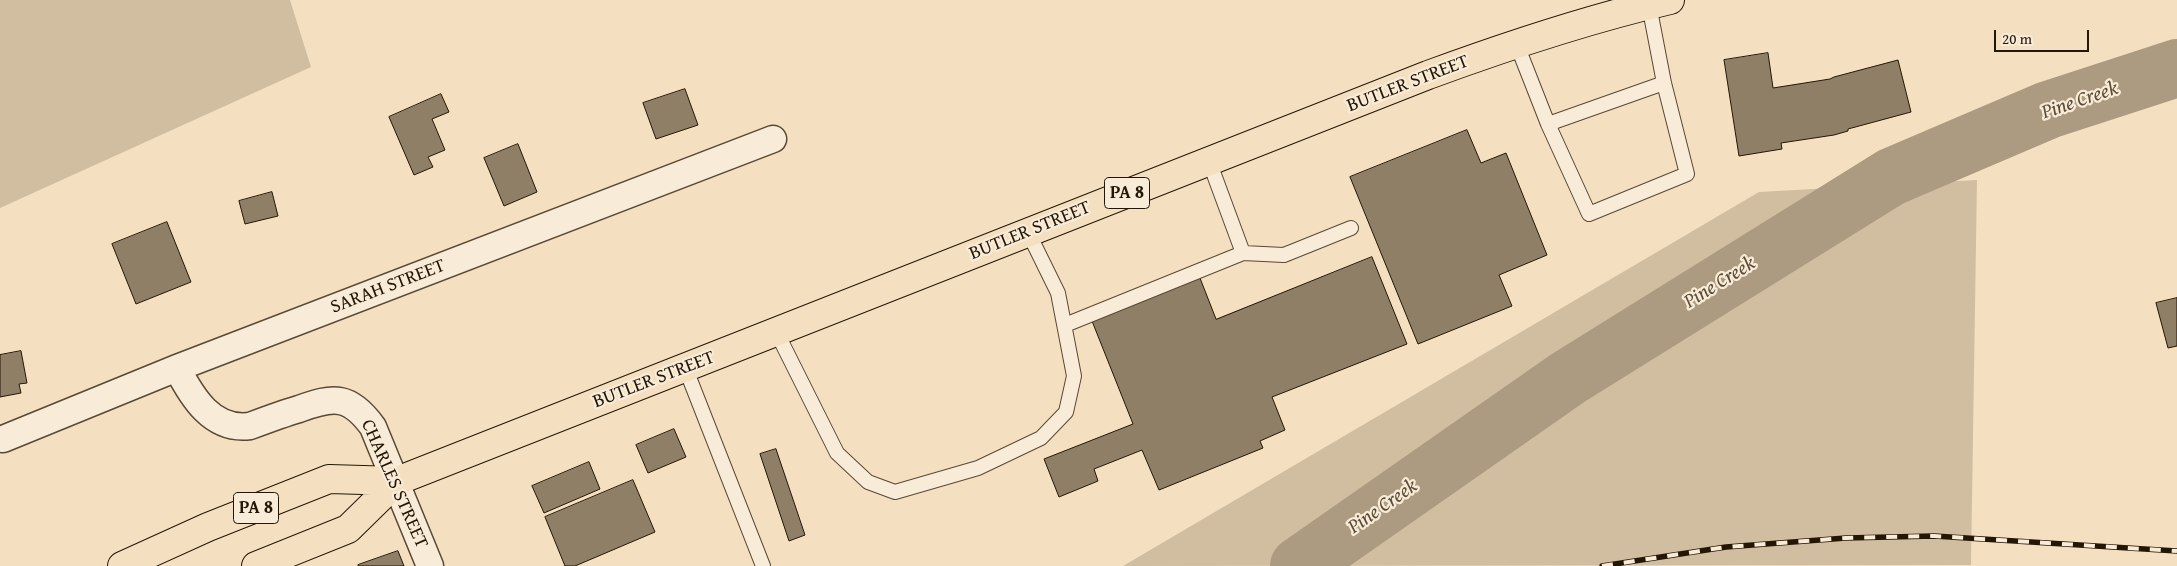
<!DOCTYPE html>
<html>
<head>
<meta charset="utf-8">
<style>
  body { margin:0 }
  #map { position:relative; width:2177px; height:566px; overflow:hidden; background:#f4e0c1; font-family:"Gentium Book Plus",serif }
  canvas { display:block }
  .scale { position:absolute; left:1994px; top:30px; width:95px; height:22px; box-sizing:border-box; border:2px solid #241605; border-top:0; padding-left:6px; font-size:15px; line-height:18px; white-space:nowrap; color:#241605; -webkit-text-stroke:4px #f8ebd7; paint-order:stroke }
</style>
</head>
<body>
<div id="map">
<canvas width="2177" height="566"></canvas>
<div class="scale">20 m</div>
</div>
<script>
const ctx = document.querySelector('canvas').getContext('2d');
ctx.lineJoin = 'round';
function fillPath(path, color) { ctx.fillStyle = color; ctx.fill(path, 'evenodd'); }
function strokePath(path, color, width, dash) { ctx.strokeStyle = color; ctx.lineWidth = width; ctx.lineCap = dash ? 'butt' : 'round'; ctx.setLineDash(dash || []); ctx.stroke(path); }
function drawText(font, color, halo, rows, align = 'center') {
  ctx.font = font + ' "Gentium Book Plus",serif'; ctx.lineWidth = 4.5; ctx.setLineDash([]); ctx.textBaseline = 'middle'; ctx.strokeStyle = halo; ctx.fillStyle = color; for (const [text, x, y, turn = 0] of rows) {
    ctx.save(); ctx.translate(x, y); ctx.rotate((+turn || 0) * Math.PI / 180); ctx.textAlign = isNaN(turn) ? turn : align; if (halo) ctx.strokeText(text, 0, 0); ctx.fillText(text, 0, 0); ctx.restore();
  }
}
const green = new Path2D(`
  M 0,0 L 290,0 L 311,67 L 0,208 Z
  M 1977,180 L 1971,565 L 1123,566 L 1759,192 Z`);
const river = new Path2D(`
  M 1299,566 L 1568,378 L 1891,177 L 2048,110 L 2177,68`);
const building = new Path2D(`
  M 1768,53 L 1773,88 L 1830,79 L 1834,77 L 1898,60 L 1911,112 L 1848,129 L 1848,131 L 1834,135 L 1781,143 L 1782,149 L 1739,156 L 1724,60 Z
  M 685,89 L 698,125 L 656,139 L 643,103 Z
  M 441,94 L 449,112 L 432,119 L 445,150 L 428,157 L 433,167 L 414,175 L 389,117 Z
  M 1467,130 L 1481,163 L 1506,153 L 1547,255 L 1499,275 L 1512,306 L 1418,344 L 1350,177 Z
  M 518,144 L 537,192 L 504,206 L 484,158 Z
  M 272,192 L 278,216 L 245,224 L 239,201 Z
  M 167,222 L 191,282 L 136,304 L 112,244 Z
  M 1372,257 L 1407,344 L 1272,397 L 1285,430 L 1260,441 L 1263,448 L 1159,490 L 1142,450 L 1094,469 L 1098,481 L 1059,497 L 1044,459 L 1133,424 L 1090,316 L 1198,273 L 1216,319 Z
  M 2177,298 L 2177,346 L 2168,348 L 2156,303 Z
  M 21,351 L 27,383 L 19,384 L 21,393 L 0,397 L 0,355 Z
  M 674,429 L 686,457 L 648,473 L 636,445 Z
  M 776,449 L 805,535 L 789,541 L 760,454 Z
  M 589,462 L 600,489 L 544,513 L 532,486 Z
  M 633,480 L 655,532 L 575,566 L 565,566 L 545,517 Z
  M 398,551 L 404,566 L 358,566 L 358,565 Z`);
const lane = new Path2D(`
  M 1517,45 L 1548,124 L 1589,214 L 1687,174 L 1664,83 L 1649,5
  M 1548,124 L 1664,83
  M 1243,253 L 1284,255 L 1351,228
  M 1065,325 L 1243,253 L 1209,161
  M 776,331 L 837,453 L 868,482 L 895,492 L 978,468 L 1041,438 L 1066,412 L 1074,376 L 1058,293 L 1028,232
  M 685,367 L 763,566`);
const street = new Path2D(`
  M 177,368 C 192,397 212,431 250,426 C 266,420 282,414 299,409 C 334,396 350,395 373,427 L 430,566
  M 3,439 L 177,368 L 773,139`);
const highway = new Path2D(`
  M 122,566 L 208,527 L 329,479 L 397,481 L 1428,75 C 1507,46 1588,19 1670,0
  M 256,566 L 348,529 L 397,481`);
const rail = new Path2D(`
  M 1602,566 L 1726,547 L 1846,538 L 1934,536 L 2177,551`);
const shields = [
  [1127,193,45],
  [256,508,45]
];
const shieldNames = [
  ["PA 8",1127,193],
  ["PA 8",256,508]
];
const streetNames = [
  ["BUTLER STREET",1408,84,-21],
  ["BUTLER STREET",1030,231,-22],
  ["SARAH STREET",388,287,-21],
  ["BUTLER STREET",654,380,-21],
  ["CHARLES STREET",394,484,66]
];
const waterNames = [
  ["Pine Creek",2080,101,-19],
  ["Pine Creek",1720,283,-32],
  ["Pine Creek",1383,507,-35]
];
fillPath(green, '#d1bea1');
strokePath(river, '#ad9b81', 58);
fillPath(building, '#907f67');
strokePath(building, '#241605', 1);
strokePath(lane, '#584834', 16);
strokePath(street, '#584834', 29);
strokePath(highway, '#241605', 30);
strokePath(lane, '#f8ebd7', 14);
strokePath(street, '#f8ebd7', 26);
strokePath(highway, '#f4e0c1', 28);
strokePath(rail, '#241605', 5.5);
strokePath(rail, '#f8ebd7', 4, [11]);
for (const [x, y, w] of shields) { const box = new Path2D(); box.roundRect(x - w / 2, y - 15.5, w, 31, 4); ctx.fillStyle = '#f8ebd7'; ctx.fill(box); strokePath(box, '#241605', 1); }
drawText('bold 18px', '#241605', null, shieldNames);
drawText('19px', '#241605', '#f8ebd7', streetNames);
drawText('italic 20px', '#5b4b37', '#f8ebd7', waterNames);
</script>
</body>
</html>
